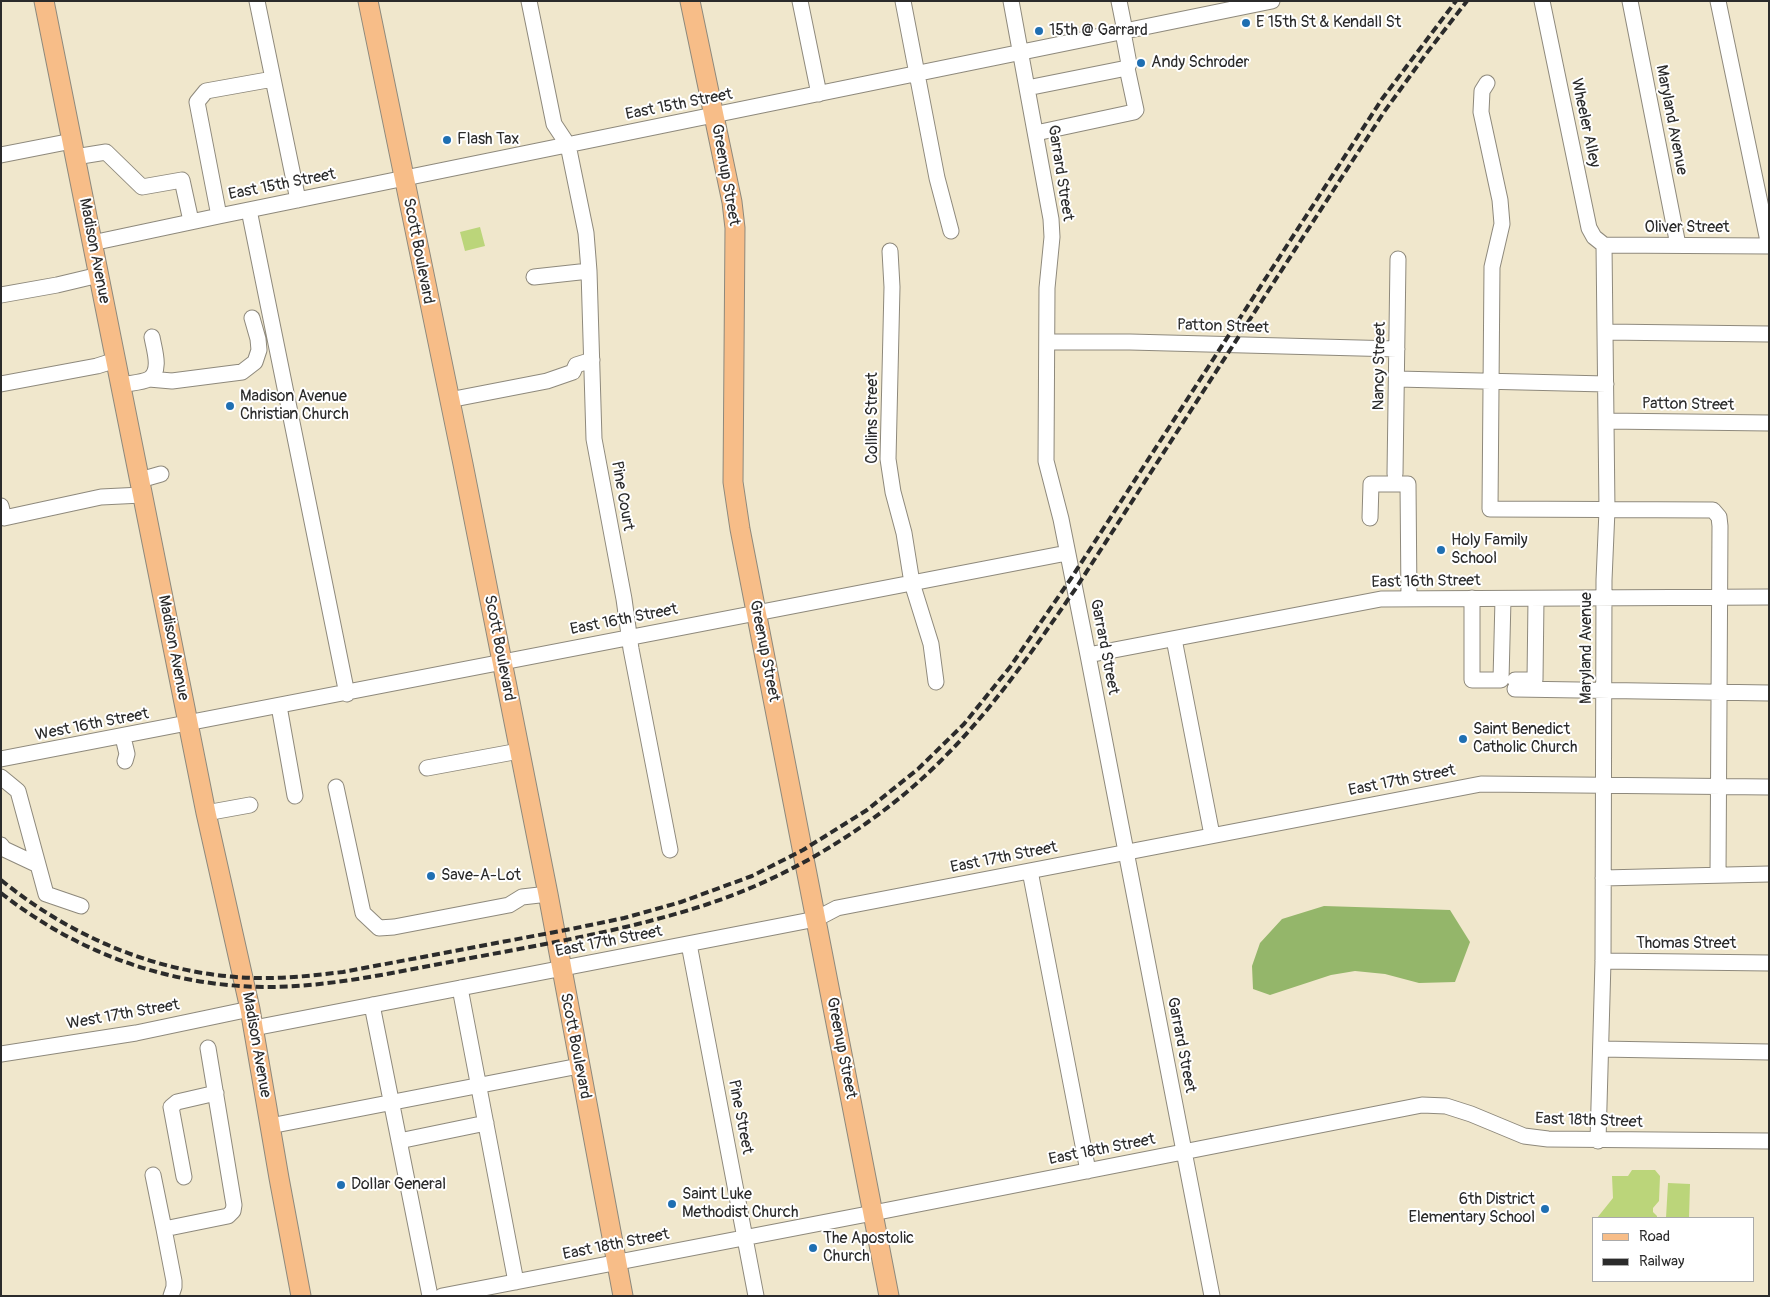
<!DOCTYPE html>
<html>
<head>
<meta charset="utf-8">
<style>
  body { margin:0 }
  #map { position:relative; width:1770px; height:1297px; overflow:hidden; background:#f0e7cc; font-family:Pangolin,sans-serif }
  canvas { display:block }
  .frame { position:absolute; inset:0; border:2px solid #2b2b2b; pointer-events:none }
  .legend { position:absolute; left:1592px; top:1217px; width:162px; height:65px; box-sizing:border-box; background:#fff; border:1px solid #aaa; margin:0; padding:6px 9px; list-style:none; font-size:15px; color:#2b2b2b }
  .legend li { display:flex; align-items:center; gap:10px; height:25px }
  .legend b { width:25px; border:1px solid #aaa }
</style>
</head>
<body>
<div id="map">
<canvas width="1770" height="1297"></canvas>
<div class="frame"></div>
<ul class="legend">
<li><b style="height:6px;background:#f7bd88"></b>Road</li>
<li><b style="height:6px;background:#2b2b2b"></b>Railway</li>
</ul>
</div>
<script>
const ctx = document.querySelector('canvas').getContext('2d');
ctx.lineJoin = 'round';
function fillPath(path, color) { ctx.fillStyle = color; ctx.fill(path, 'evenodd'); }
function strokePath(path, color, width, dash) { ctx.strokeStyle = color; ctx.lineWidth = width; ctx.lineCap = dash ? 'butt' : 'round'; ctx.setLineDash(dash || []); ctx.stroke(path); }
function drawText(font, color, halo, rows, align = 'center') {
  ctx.font = font + ' Pangolin,sans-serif'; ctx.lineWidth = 4; ctx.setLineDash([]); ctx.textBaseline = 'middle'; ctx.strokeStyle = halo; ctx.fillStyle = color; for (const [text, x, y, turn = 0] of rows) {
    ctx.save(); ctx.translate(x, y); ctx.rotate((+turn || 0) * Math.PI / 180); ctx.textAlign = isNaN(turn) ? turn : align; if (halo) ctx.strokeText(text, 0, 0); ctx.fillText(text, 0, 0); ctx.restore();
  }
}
const green = new Path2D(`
  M 480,227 L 485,246 L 465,251 L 460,232 Z
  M 1632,1170 L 1655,1170 L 1660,1176 L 1659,1201 L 1653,1208 L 1653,1212 L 1657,1216 L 1657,1218 L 1597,1218 L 1613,1198 L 1612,1176 L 1628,1176 Z
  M 1668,1183 L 1690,1184 L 1689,1218 L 1666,1218 Z`);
const forest = new Path2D(`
  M 1324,906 L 1450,910 L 1470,942 L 1455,982 L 1419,983 L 1385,974 L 1355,971 L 1331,975 L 1270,995 L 1253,989 L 1252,966 L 1260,943 L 1282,919 Z`);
const minor = new Path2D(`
  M 257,1 L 298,200
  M 529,1 L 554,124 L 568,145 L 586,233 L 589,271 L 594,439 L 624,599 L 631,649 L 670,850
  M 800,1 L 819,94
  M 903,1 L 937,178 L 951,231
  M 1011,1 L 1051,219 L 1052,237 L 1047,288 L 1046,461 L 1061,519 L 1088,655 L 1212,1296
  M 1119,1 L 1125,31
  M 1542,1 L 1589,228 L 1594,237 L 1604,245
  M 1630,1 L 1678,245
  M 1718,1 L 1769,246
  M 1487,83 L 1482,91 L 1481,112 L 1500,200 L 1502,224 L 1492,267 L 1490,509 L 1713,510 L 1719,517 L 1720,526 L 1718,875
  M 1027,88 L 1127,68
  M 1036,133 L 1134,112 L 1136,110 L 1127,68 L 1129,64 L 1123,32
  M 1,155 L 72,141
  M 75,157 L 106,152 L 142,187 L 182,180 L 191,221
  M 249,210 L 347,694
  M 219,216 L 197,102 L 206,91 L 273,79
  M 92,243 L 219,216 L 1272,1
  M 1604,245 L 1769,246
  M 890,251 L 892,287 L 888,459 L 893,492 L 904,533 L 912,583 L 931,644 L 936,682
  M 534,277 L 589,271
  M 1,295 L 57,285 L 99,275
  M 1605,332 L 1769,334
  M 1048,342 L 1130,342 L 1397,349
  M 149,379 L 172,381 L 242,372 L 255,362 L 259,350 L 258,339 L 252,318
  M 1397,379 L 1606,384
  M 1,384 L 97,366 L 116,360
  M 121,385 C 129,383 141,383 149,379 C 162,371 154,349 152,337
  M 449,400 L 547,381 L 573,372 L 576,365 L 592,360
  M 1606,421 L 1769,423
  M 1395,474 L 1398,259
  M 140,480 L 161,474
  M 1,506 L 4,518 L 101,497 L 142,495
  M 1370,518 L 1371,484 L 1408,484 L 1409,598
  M 1472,598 L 1472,680 L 1501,680 L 1503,599
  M 1174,639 L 1212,835
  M 1088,655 L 1381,599 L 1769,597
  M 1515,680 L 1535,680 L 1536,599
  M 1515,689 L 1769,693
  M 279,706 L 295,796
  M 123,737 L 127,754 L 125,761
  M 1,759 L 1067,553
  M 427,768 L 519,751
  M 1,777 L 18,791 L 46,894 L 81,906
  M 336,787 L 363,913 L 379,928 L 394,927 L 509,905 L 522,897 L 548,894
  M 206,813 L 250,805
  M 1,845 L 4,849 L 38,865
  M 1030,871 L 1088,1171
  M 1603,878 L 1769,874
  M 689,944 L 756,1296
  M 1603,961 L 1769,963
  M 460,988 L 516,1282
  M 372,1005 L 430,1296
  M 254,1028 L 816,919 L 837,908 L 1481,784 L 1769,787
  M 1601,1049 L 1769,1052
  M 1,1054 L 136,1033 L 250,1009
  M 270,1126 L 579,1066
  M 399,1141 L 486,1123
  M 1598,1141 L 1603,961 L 1604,580 L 1607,510 L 1604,245
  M 153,1175 L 164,1229 L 228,1216 L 233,1211 L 234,1205 L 208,1048
  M 184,1177 L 171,1107 L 177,1102 L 216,1093
  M 164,1229 L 174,1281 L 174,1287 L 171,1296
  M 442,1296 L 873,1213 L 1422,1105 L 1446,1106 L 1471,1114 L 1524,1136 L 1548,1139 L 1769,1141`);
const major = new Path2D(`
  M 44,1 L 206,813 L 250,1009 L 279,1178 L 301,1296
  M 368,1 L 463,464 L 548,894 L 623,1296
  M 690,1 L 732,202 L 735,228 L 733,482 L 740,529 L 889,1296`);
const rail = new Path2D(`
  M 1,880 C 76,941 170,979 267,978 C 292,978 317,975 343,972 L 576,928 L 624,918 L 681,902 L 752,876 L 803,850 L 867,810 L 918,769 L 964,724 L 1010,667 L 1072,577 L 1382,99 L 1456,1
  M 1,893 C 67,945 145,977 228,985 C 304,993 380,975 455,961 C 539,945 626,931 708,904 C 765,885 819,857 868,822 C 959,758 1014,678 1076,588 L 1384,112 L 1426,54 L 1467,1`);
const markers = [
  [1246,23,5,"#1f6fb2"],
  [1039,31,5,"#1f6fb2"],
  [1141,63,5,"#1f6fb2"],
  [447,140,5,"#1f6fb2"],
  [230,406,5,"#1f6fb2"],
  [1441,550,5,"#1f6fb2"],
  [1463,739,5,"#1f6fb2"],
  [431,876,5,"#1f6fb2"],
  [341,1185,5,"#1f6fb2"],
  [672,1204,5,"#1f6fb2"],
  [1545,1209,5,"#1f6fb2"],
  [813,1248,5,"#1f6fb2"]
];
const poiNames = [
  ["E 15th St & Kendall St",1256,23],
  ["15th @ Garrard",1049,31],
  ["Andy Schroder",1151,63],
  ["Flash Tax",457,140],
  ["Madison Avenue",240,397],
  ["Christian Church",240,415],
  ["Holy Family",1451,541],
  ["School",1451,559],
  ["Saint Benedict",1473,730],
  ["Catholic Church",1473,748],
  ["Save-A-Lot",441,876],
  ["Dollar General",351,1185],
  ["Saint Luke",682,1195],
  ["Methodist Church",682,1213],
  ["6th District",1535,1200,"right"],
  ["Elementary School",1535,1218,"right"],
  ["The Apostolic",823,1239],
  ["Church",823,1257]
];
const streetNames = [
  ["East 15th Street",679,105,-11],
  ["Maryland Avenue",1671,120,79],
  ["Wheeler Alley",1585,123,78],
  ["Garrard Street",1060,173,81],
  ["Greenup Street",725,175,80],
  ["East 15th Street",282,185,-11],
  ["Oliver Street",1687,228],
  ["Madison Avenue",94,251,79],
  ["Scott Boulevard",418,251,79],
  ["Patton Street",1223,327,2],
  ["Nancy Street",1380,366,-89],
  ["Patton Street",1688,405,1],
  ["Collins Street",873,418,-90],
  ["Pine Court",622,496,80],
  ["East 16th Street",1426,582,-1],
  ["East 16th Street",624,620,-11],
  ["Garrard Street",1104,647,79],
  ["Madison Avenue",173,648,79],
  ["Scott Boulevard",499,648,79],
  ["Maryland Avenue",1587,648,-90],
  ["Greenup Street",764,651,79],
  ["West 16th Street",92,725,-11],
  ["East 17th Street",1402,781,-11],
  ["East 17th Street",1004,858,-11],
  ["East 17th Street",609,942,-11],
  ["Thomas Street",1686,944],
  ["West 17th Street",123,1015,-10],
  ["Madison Avenue",256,1045,80],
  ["Garrard Street",1181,1045,79],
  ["Scott Boulevard",575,1046,79],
  ["Greenup Street",841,1048,79],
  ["Pine Street",740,1117,79],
  ["East 18th Street",1589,1121,2],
  ["East 18th Street",1102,1150,-11],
  ["East 18th Street",616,1245,-11]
];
fillPath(green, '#bbd57a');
fillPath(forest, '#94b66a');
strokePath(minor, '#8e897c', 17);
strokePath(major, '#8e897c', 21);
strokePath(minor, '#fff', 15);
strokePath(major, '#f7bd88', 19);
strokePath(rail, '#2b2b2b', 4, [8, 4]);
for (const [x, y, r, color] of markers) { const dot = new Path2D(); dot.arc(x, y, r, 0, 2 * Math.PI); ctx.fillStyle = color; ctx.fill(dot); strokePath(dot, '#fff', 2); }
drawText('16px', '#2b2b2b', '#fff', poiNames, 'left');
drawText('16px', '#2b2b2b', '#fff', streetNames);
</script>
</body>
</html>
